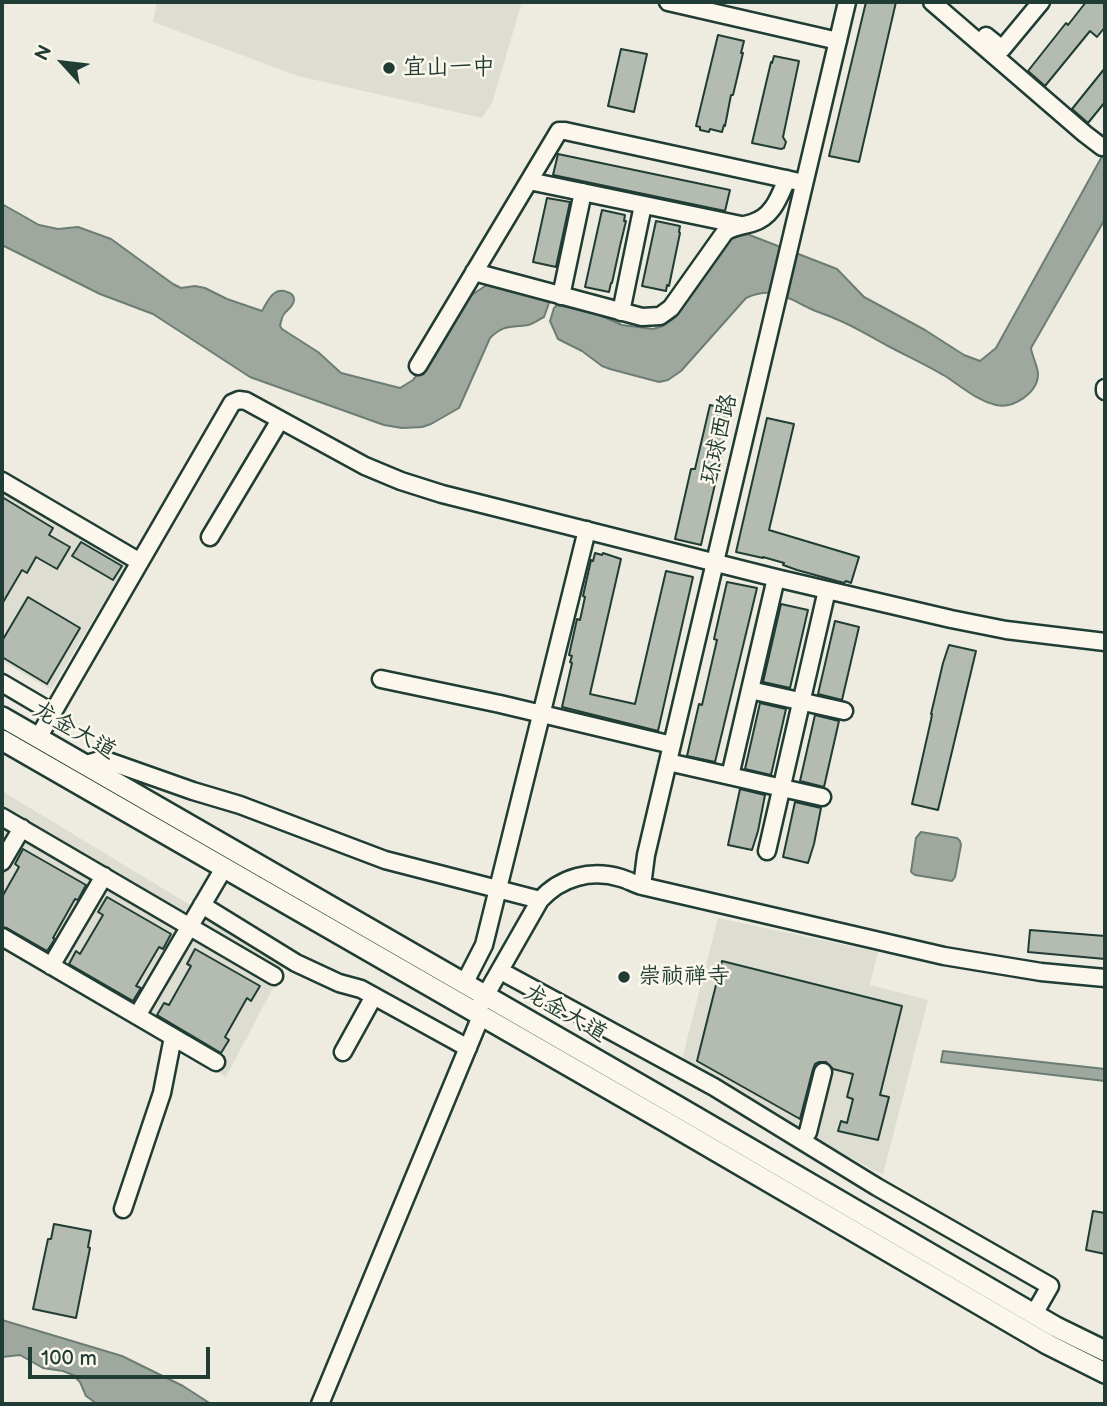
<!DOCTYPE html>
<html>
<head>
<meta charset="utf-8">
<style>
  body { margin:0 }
  #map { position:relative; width:1107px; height:1406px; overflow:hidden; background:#eeece1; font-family:"Balsamiq Sans",sans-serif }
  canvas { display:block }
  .frame { position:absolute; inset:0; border:4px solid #1f3d34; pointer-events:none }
  .north { position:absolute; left:28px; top:28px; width:70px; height:70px; -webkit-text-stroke:5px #fbf7ec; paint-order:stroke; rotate:297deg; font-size:19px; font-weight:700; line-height:28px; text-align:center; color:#1f3d34 }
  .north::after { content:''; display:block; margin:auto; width:24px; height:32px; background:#1f3d34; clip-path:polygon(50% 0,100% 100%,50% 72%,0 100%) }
  .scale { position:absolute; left:28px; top:1347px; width:182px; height:32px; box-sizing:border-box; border:4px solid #1f3d34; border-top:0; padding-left:9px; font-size:21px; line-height:24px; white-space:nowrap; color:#1f3d34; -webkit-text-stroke:5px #fbf7ec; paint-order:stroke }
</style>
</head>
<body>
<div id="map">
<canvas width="1107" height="1406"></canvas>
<div class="frame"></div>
<div class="north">N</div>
<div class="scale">100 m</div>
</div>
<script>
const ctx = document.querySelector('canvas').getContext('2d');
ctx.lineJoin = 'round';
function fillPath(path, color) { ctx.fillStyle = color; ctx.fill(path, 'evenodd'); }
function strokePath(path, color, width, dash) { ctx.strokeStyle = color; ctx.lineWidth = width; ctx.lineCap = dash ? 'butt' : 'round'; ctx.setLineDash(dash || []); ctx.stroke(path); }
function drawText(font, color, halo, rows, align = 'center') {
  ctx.font = font + ' "Balsamiq Sans","LXGW WenKai TC",sans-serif'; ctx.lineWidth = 5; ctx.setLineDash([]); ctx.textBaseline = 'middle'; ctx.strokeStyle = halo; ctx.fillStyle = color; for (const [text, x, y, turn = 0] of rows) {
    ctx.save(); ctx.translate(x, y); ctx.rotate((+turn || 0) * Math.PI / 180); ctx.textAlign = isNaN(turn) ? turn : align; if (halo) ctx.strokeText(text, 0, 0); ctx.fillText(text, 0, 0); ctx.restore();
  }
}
const built = new Path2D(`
  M 157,2 L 522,2 L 492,103 L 482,118 L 298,76 L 153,22 Z
  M 2,492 L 126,565 L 51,690 L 2,661 Z
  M 2,791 L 286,963 L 226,1077 L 2,947 Z
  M 718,918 L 878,952 L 870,985 L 928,1000 L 883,1174 L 873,1170 L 681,1063 Z`);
const water = new Path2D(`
  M 1105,151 L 1105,219 L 1031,348 C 1032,356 1038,367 1038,374 C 1038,393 1013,409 996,405 C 976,400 962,387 945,376 C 927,365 907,356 888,346 C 871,337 854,326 836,319 C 828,315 819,313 811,309 C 798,303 787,295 772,293 C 762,292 755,294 746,298 L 681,371 L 668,380 L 659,382 L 610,369 L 602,366 L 582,351 L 558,339 L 550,321 L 554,308 L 557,305 L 597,314 L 622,325 L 653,329 L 663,326 L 676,317 L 724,243 L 732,236 L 747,234 L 837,269 L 864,297 L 925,330 L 964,355 L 980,361 L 996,348 Z
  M 2,204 L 39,225 L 58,229 L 78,227 L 111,239 L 173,284 L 181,288 L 195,286 L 205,288 L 227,299 L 262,311 C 267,302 274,286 287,292 C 291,293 294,295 294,300 C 294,306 287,310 284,314 C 281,318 281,322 280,326 L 282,329 L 318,352 L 341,373 L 400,388 L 413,380 L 422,369 L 459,303 L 493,281 L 550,300 L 544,317 C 538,320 533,324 528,325 C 510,328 504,324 490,338 L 459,408 L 431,424 L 422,427 L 402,428 L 384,425 L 250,377 L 153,314 L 100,294 L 2,245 Z
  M 921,832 L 957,838 L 960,841 L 961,845 L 955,877 L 952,881 L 915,875 L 911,872 L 916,838 Z
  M 943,1051 L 1105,1069 L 1105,1081 L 941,1062 Z
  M 2,1320 L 122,1356 L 183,1386 L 211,1404 L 97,1404 L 86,1396 L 80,1382 L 73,1375 L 63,1371 L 43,1368 L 20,1355 L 2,1357 Z`);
const building = new Path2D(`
  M 866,2 L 896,2 L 859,162 L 829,156 Z
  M 1086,2 L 1105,2 L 1105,27 L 1097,37 L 1090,31 L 1045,86 L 1028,71 L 1066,23 L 1068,25 Z
  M 718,35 L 744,41 L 741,53 L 743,53 L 733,95 L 731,95 L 725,126 L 724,125 L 722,132 L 710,129 L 709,132 L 700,130 L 700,127 L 696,126 Z
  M 621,49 L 647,54 L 634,112 L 608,106 Z
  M 774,56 L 799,61 L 783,137 L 786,142 L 784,148 L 781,149 L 752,143 L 771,62 L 772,63 Z
  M 1105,68 L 1105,102 L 1088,123 L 1072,109 Z
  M 558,154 L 730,190 L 725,211 L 553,175 Z
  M 547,198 L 570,202 L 556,267 L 533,262 Z
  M 602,210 L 625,215 L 624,221 L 626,221 L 620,246 L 612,283 L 611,283 L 609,292 L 585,287 Z
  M 656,221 L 680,226 L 679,232 L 680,233 L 674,262 L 669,286 L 667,285 L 666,291 L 642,286 Z
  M 710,405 L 732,410 L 701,545 L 675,539 L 691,469 L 695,469 Z
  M 767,418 L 794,424 L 769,530 L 859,557 L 851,583 L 846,581 L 844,583 L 797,570 L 783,565 L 784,563 L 763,557 L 763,558 L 736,552 Z
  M 2,497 L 53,528 L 49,535 L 70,547 L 57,569 L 36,557 L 27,573 L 22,570 L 2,604 Z
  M 81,542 L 122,566 L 113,580 L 72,556 Z
  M 595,553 L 602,555 L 603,553 L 621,559 L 590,694 L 635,704 L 666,571 L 693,577 L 658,731 L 562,707 L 572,663 L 570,662 L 572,656 L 569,655 L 577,619 L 580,620 L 585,597 L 583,596 L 591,560 L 593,561 Z
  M 727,582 L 757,588 L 715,762 L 687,756 L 699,704 L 702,705 L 717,640 L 714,639 Z
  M 28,597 L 80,628 L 47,684 L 2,657 L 2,641 Z
  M 781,604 L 808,610 L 790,688 L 763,682 Z
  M 835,621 L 859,627 L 842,700 L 818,694 Z
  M 949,645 L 976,651 L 938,810 L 912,804 L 931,720 L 932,714 L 931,714 L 943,663 Z
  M 760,703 L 786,709 L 771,775 L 745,769 Z
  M 815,715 L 839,721 L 824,787 L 800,781 Z
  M 740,789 L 765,795 L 758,831 L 752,850 L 728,845 Z
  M 795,802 L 821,808 L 814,844 L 808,863 L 783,857 Z
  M 23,849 L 86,885 L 78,900 L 75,899 L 53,938 L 55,939 L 47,951 L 7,928 L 2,927 L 2,897 L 19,867 L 15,864 Z
  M 107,897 L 171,934 L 163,949 L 159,947 L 136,986 L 141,988 L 133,1001 L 69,964 L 76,951 L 80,954 L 103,915 L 98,912 Z
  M 1030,930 L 1105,936 L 1105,959 L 1028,952 Z
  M 195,949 L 260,986 L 251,1001 L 247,998 L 225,1037 L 229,1040 L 221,1053 L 157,1015 L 164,1003 L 169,1005 L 191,966 L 187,964 Z
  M 722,961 L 902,1006 L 880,1095 L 889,1097 L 878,1140 L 838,1131 L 841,1121 L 847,1123 L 853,1099 L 847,1097 L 853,1074 L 833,1069 L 826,1062 L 819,1062 L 815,1064 L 813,1069 L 800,1119 L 697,1061 Z
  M 1093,1211 L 1105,1213 L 1105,1254 L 1086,1250 Z
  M 54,1224 L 91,1231 L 88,1247 L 90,1248 L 76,1318 L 33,1309 L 48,1239 L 51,1239 Z`);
const minor = new Path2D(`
  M 668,2 L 838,41
  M 932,2 L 1085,134 L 1102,147
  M 986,36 L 1002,49 L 1041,2
  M 529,181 L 741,225
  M 474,272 L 642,317 L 660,316 L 671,308 L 725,232 C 734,226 742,226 752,223 C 773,217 779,197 787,179
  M 561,296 L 583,192
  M 621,312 L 643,205
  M 418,366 L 559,131 L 565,131 L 804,183
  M 1105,388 L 1105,391
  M 2,481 L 140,562
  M 210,537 L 280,420
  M 381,679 L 500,704 L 672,745
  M 2,683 L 53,713
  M 750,690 L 844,711
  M 38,738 L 232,403 L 239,400 L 246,401 L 365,466 L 401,481 L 442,494 L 776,578 L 951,619 L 1006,630 L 1105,642
  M 668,762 L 822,797
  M 83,765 L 100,760 L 108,761 L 193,791 L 240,805 L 385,860 L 540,900
  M 730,776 L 776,578
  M 2,817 L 274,976
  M 767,851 L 827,590
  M 2,862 L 22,828
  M 642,886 L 646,855 L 847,2
  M 202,905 L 296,963 L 339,983 L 361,989 L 468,1048
  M 2,937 L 216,1062
  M 51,966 L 104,876
  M 508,975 L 714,1087 L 877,1187 L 1050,1286 L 1034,1314
  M 464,984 L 484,945 L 587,530
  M 480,1005 L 540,900 C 561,877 591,869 621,878 C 628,880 635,884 642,886 L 944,956 L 1041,972 L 1105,978
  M 137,1016 L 224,868
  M 343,1052 L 374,996
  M 802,1141 L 808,1132 L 823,1072
  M 123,1209 L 162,1093 L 173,1037
  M 320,1404 L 481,1016`);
const major = new Path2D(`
  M 2,717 L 677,1106 L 1056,1327 L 1105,1351
  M 2,740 L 668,1123 L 1047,1344 L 1105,1373`);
const markers = [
  [389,68,7,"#1f3d34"],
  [624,977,7,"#1f3d34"]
];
const poiNames = [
  ["宜山一中",403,68],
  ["崇祯禅寺",638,977]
];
const streetNames = [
  ["环球西路",720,439,-77],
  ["龙金大道",74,731,30],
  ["龙金大道",565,1014,30]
];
fillPath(built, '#ddddd2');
fillPath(water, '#9fa89f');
strokePath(water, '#6c7d74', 2);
fillPath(building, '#b4bbb0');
strokePath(building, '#1f3d34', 2);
strokePath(minor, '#1f3d34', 21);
strokePath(major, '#1f3d34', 24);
strokePath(minor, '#fbf7ec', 16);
strokePath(major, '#fbf7ec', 19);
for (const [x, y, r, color] of markers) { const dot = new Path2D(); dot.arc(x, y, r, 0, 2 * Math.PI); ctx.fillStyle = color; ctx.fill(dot); strokePath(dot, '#fbf7ec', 2.5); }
drawText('23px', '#1f3d34', '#fbf7ec', poiNames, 'left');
drawText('23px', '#1f3d34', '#fbf7ec', streetNames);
</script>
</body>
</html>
